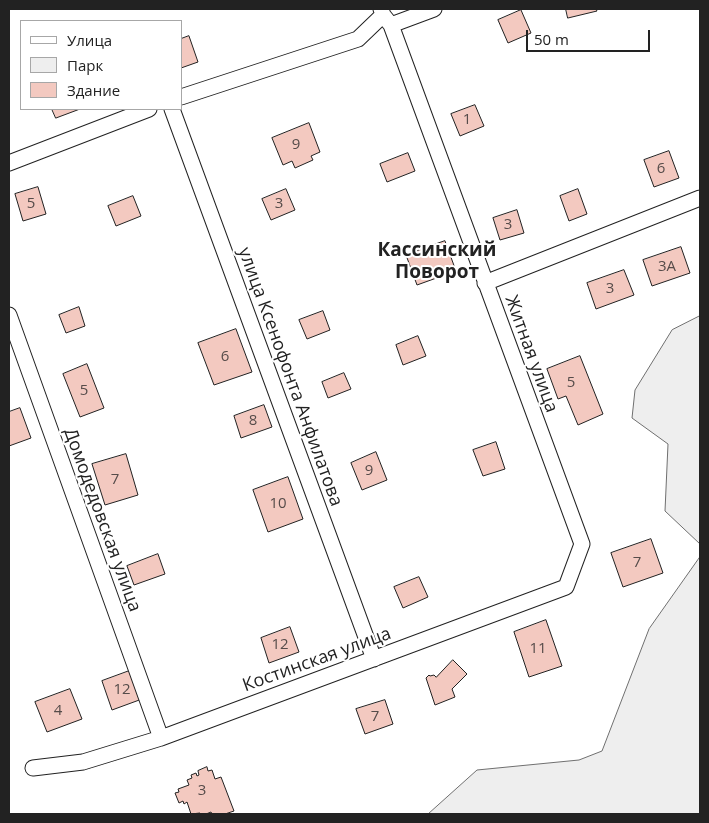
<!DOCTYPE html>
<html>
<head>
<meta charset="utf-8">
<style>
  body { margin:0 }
  #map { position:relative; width:709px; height:823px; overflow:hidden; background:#fff; font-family:"Open Sans",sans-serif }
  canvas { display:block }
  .frame { position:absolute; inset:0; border:10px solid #222; pointer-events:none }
  .legend { position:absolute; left:20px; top:20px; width:162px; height:90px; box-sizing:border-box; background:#fff; border:1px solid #a7a7a7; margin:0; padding:6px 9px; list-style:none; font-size:15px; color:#222 }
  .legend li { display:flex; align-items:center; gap:10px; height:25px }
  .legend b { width:25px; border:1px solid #a7a7a7 }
  .scale { position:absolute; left:526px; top:30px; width:124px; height:22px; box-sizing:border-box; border:2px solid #222; border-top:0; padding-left:6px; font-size:15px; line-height:18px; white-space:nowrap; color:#222; -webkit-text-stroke:4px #fff; paint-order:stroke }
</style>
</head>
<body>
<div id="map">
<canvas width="709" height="823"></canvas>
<div class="frame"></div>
<ul class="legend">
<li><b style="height:6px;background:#fff"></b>Улица</li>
<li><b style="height:14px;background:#eee"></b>Парк</li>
<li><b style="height:14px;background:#f3c9c0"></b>Здание</li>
</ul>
<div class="scale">50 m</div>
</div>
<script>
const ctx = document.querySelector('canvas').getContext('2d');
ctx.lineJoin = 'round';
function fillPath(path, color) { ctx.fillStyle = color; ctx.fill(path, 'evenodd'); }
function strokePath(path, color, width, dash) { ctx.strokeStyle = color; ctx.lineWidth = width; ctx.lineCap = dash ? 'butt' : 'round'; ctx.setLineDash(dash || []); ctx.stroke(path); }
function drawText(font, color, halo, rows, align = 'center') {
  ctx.font = font + ' "Open Sans",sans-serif'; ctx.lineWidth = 4; ctx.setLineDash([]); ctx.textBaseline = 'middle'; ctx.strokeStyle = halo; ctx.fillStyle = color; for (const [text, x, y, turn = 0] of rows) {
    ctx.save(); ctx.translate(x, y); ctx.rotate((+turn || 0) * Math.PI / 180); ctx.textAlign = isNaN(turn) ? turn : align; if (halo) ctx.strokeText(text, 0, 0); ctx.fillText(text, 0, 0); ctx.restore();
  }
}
const green = new Path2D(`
  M 700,316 L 700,544 L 665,511 L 668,444 L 632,418 L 635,390 L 672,330 Z
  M 700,557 L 700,814 L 428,814 L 477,770 L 579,760 L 602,751 L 649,629 Z`);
const building = new Path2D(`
  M 566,9 L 596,9 L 597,11 L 568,18 Z
  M 521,10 L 531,33 L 508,43 L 498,20 Z
  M 189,36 L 198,62 L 181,68 L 181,39 Z
  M 475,105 L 484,126 L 460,136 L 451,114 Z
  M 52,109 L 80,109 L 56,118 Z
  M 309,123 L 320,152 L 311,156 L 313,160 L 295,168 L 292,161 L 283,165 L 272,138 Z
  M 669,151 L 679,178 L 654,187 L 644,160 Z
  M 408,153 L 415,171 L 387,182 L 380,164 Z
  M 38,187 L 46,214 L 23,221 L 15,194 Z
  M 286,189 L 295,210 L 271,220 L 262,199 Z
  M 578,189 L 587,214 L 569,221 L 560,196 Z
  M 133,196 L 141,216 L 116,226 L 108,206 Z
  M 517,210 L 524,233 L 500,240 L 493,218 Z
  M 445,241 L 456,271 L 417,285 L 406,255 Z
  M 681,247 L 690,273 L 652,286 L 643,260 Z
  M 624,270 L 634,295 L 596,309 L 587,283 Z
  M 79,307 L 85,326 L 66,333 L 59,315 Z
  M 323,311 L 330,330 L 307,339 L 299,320 Z
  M 236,329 L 252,372 L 214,385 L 198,343 Z
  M 418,336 L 426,356 L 403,365 L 396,345 Z
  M 580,356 L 603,414 L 578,425 L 566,396 L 558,399 L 547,369 Z
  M 87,364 L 104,408 L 80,417 L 63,374 Z
  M 344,373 L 351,389 L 328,398 L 322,382 Z
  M 264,405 L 272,427 L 241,438 L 234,416 Z
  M 20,408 L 31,438 L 9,446 L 9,412 Z
  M 496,442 L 505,469 L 483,476 L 473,450 Z
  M 376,452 L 387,480 L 362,490 L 351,463 Z
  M 126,454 L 138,495 L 105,505 L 92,464 Z
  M 288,477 L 303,519 L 268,532 L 253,490 Z
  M 651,539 L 663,573 L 623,587 L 611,553 Z
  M 158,554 L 165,574 L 134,585 L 127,566 Z
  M 419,577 L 428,597 L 403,608 L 394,587 Z
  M 546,620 L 562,666 L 529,677 L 514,632 Z
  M 290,627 L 299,652 L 269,663 L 261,638 Z
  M 453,660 L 467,674 L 452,689 L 455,697 L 435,705 L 426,678 L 429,675 L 430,676 L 434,675 L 436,677 Z
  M 132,670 L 142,699 L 112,710 L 102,681 Z
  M 70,689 L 82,719 L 47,732 L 35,702 Z
  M 385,700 L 393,724 L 365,734 L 356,709 Z
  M 207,767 L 208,771 L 212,770 L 215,779 L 221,777 L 234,811 L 225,814 L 212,814 L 211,812 L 206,814 L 201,814 L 200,813 L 191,814 L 187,802 L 184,804 L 183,801 L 179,803 L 175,793 L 179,792 L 178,789 L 189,785 L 187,780 L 192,778 L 191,775 L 196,773 L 197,776 L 199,775 L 198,771 Z`);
const minor = new Path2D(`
  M 391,25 L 434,9
  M 181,97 L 358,39 L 383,15
  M 172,109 L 374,659
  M 9,163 L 149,109
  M 485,283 L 700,198
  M 9,315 L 161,738
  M 33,768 L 83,762 L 161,738 L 566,587 L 582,544 L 391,25 L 383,15 L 381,9`);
const numberNames = [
  ["1",467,120],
  ["9",296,145],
  ["6",661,169],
  ["5",31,204],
  ["3",279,204],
  ["3",508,225],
  ["3А",667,267],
  ["3",610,289],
  ["6",225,357],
  ["5",571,383],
  ["5",84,391],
  ["8",253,421],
  ["9",369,471],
  ["7",115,480],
  ["10",278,504],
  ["7",637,563],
  ["12",280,645],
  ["11",538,649],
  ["12",122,690],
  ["4",58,711],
  ["7",375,717],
  ["3",202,791]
];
const streetNames = [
  ["Житная улица",531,354,70],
  ["улица Ксенофонта Анфилатова",290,377,70],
  ["Домодедовская улица",102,520,70],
  ["Костинская улица",317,660,-20]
];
const neighbourhoodNames = [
  ["Кассинский",437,251],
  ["Поворот",437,273]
];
fillPath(green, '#eee');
strokePath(green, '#6f6f6f', 1);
fillPath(building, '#f3c9c0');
strokePath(building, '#222', 1);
strokePath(minor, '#222', 17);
strokePath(minor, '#fff', 15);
drawText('15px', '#564c4a', null, numberNames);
drawText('18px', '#222', '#fff', streetNames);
drawText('bold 19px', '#222', '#fff', neighbourhoodNames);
</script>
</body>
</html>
